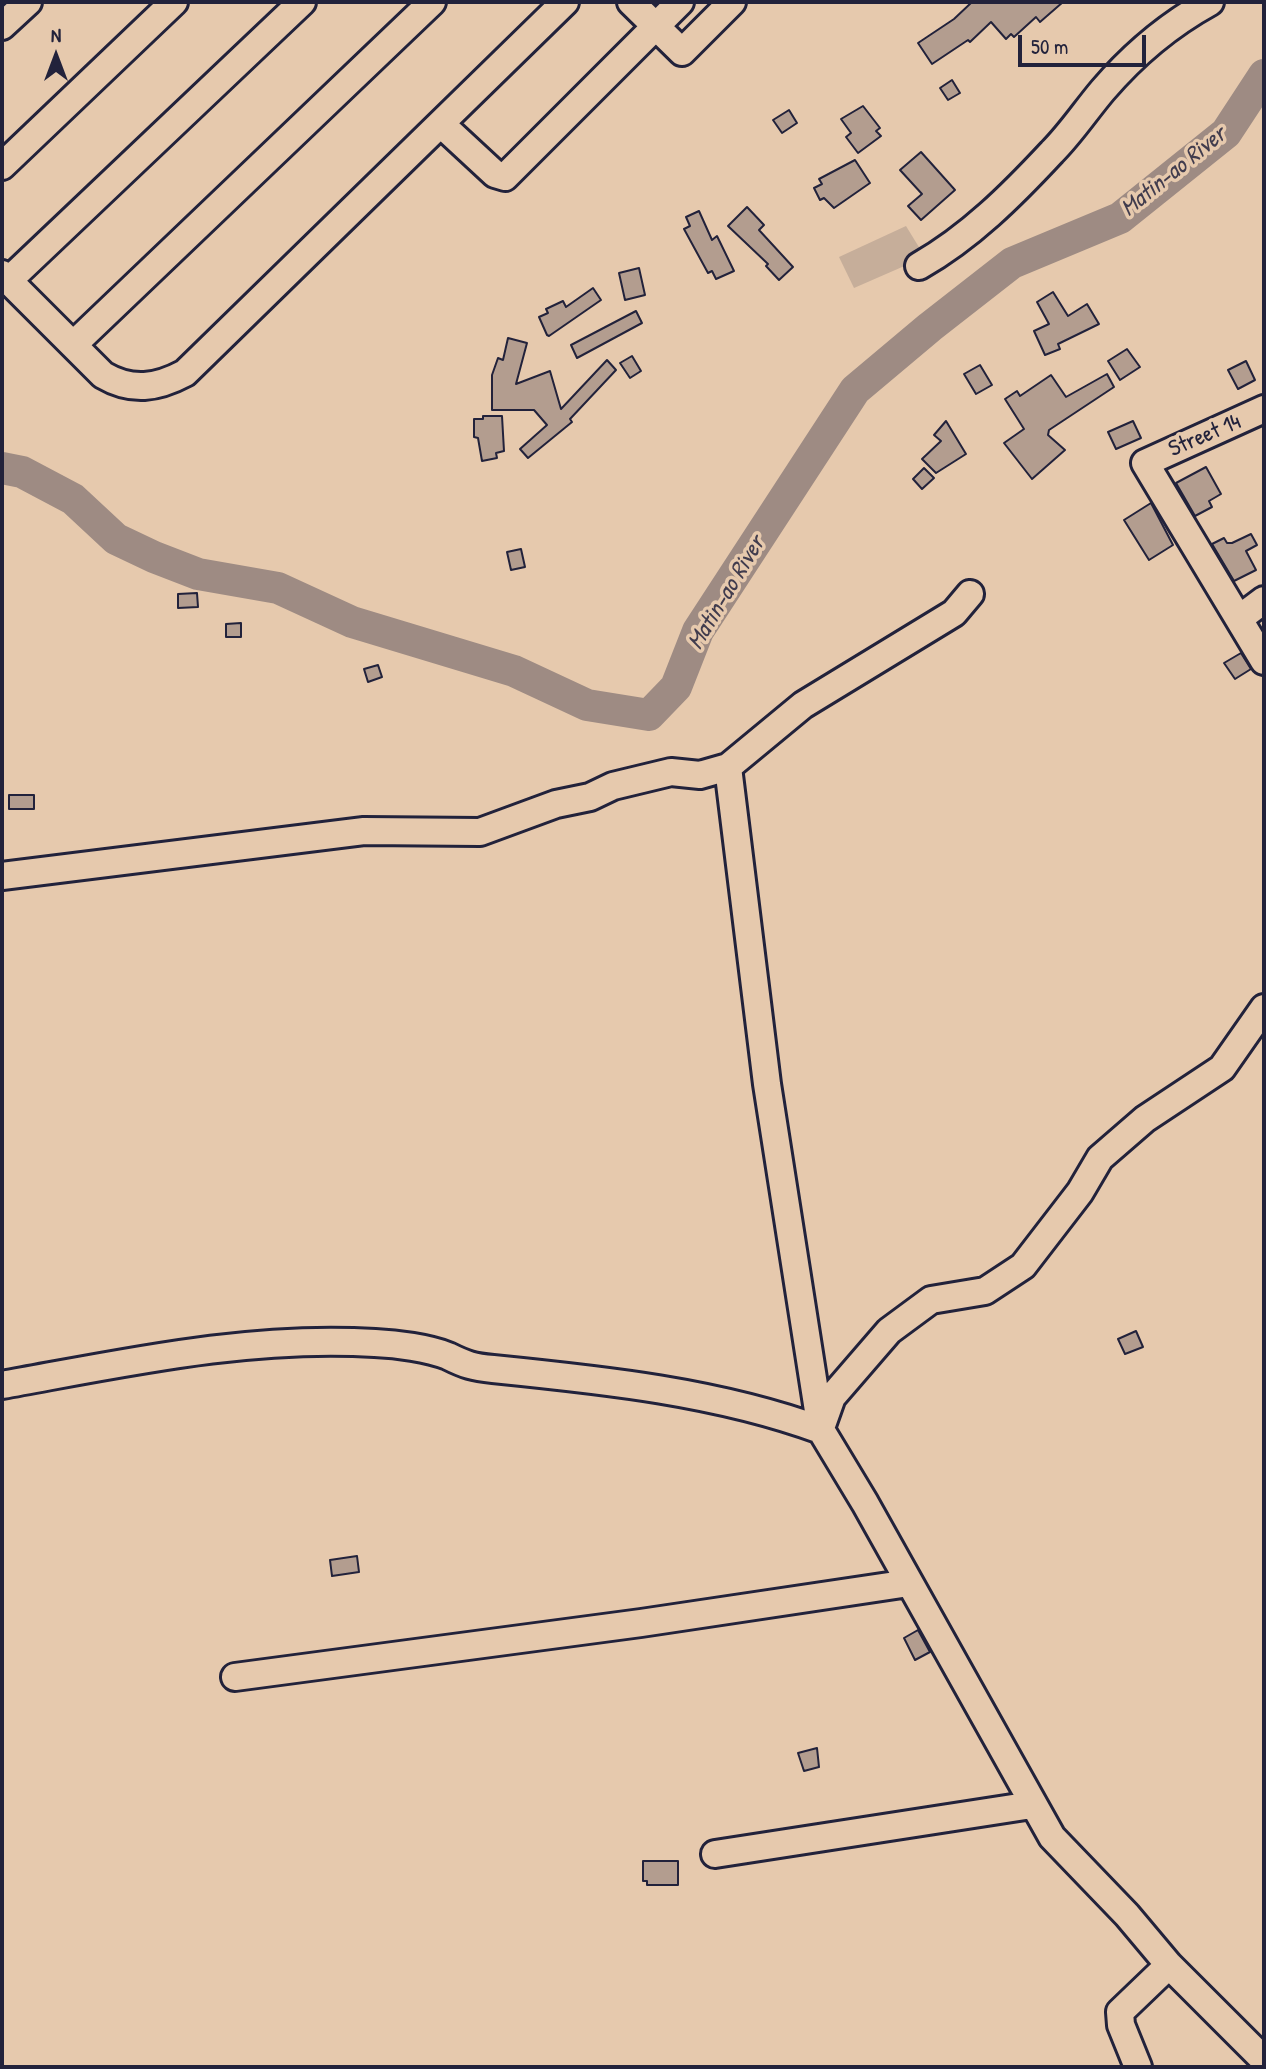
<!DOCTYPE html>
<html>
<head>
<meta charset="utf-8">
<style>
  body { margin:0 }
  #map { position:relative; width:1266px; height:2069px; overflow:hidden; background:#e6c9ad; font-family:"Patrick Hand",sans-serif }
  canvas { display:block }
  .frame { position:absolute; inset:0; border:4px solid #22223b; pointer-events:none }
  .north { position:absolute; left:21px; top:21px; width:70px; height:70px; -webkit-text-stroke:5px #e6c9ad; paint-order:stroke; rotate:0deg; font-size:19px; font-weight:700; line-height:28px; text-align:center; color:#22223b }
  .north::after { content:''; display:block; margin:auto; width:24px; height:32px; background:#22223b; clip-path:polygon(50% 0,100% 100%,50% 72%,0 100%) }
  .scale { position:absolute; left:1018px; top:35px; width:128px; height:32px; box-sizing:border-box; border:4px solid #22223b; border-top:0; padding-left:9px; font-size:21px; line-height:24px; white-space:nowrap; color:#22223b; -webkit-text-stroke:5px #e6c9ad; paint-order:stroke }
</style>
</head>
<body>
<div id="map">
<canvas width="1266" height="2069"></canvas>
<div class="frame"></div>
<div class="north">N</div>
<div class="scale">50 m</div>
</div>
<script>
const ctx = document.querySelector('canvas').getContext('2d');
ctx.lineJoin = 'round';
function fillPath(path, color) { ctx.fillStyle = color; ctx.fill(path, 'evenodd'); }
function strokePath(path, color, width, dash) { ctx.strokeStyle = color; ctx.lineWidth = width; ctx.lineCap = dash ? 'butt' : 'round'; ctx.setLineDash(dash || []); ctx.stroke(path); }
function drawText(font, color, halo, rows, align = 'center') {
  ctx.font = font + ' "Patrick Hand",sans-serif'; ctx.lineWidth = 7; ctx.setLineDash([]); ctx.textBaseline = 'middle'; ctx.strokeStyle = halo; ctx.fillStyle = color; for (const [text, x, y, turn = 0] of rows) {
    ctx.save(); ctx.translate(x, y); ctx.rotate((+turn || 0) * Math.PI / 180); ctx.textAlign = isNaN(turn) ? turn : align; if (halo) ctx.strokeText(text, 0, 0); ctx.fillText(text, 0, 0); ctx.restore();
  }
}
const green = new Path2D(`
  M 906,226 L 925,257 L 854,288 L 839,257 Z`);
const river = new Path2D(`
  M 2,468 L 22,472 L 73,499 L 116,539 L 154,557 L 198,574 L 278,588 L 352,622 L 514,671 L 587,705 L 649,715 L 676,687 L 698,631 L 855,390 L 930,327 L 1012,263 L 1120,218 L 1226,133 L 1264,75`);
const building = new Path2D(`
  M 972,2 L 1063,2 L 1040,22 L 1036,17 L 1014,37 L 1011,34 L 1006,39 L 991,22 L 970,42 L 968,40 L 932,64 L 918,43 L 954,19 Z
  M 952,80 L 960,93 L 948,100 L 940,88 Z
  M 863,106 L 880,128 L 876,131 L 881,136 L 858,153 L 846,137 L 851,133 L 841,119 Z
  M 789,110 L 797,123 L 782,133 L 773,120 Z
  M 921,152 L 955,190 L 921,220 L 908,206 L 922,194 L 900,170 Z
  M 855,160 L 870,183 L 834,208 L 824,198 L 820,200 L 814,188 L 822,184 L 819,179 Z
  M 747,207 L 764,225 L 759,230 L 793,267 L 779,280 L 766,266 L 768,264 L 728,226 Z
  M 699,211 L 712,240 L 717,236 L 734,271 L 716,279 L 712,271 L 708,273 L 684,229 L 690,226 L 686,217 Z
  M 639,268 L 645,295 L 625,300 L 619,273 Z
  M 593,288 L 601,300 L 549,336 L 547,335 L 539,317 L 548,313 L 546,309 L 563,301 L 566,307 Z
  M 1053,292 L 1068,316 L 1087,304 L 1099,324 L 1058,344 L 1060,349 L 1045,355 L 1034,331 L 1049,324 L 1037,302 Z
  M 636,311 L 642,323 L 577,358 L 571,345 Z
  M 508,338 L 527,343 L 516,384 L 550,371 L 561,409 L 607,360 L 616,370 L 570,419 L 572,422 L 528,458 L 520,449 L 547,425 L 534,410 L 492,410 L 492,375 L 498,358 L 503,360 Z
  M 1127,349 L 1140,367 L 1120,380 L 1108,361 Z
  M 632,356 L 641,371 L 630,378 L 620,363 Z
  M 1246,361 L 1255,380 L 1238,389 L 1228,370 Z
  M 980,365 L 992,385 L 976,394 L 964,374 Z
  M 1107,374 L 1114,387 L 1049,430 L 1048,435 L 1065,450 L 1032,479 L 1004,443 L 1024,429 L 1005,399 L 1017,391 L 1020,396 L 1051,375 L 1066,397 Z
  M 483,416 L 502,416 L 504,451 L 496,453 L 497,458 L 482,461 L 478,438 L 474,437 L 474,419 L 483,419 Z
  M 946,421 L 966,454 L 936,473 L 922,459 L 941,441 L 934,435 Z
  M 1133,421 L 1141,438 L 1116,449 L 1108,432 Z
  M 1206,467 L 1221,494 L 1209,501 L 1212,507 L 1195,516 L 1176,483 Z
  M 924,468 L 934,478 L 922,489 L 913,479 Z
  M 1151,503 L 1173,545 L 1149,560 L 1124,520 Z
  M 1251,534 L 1257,545 L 1246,551 L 1256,570 L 1234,581 L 1212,544 L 1224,538 L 1227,543 L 1232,543 Z
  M 521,549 L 525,567 L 511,570 L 507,552 Z
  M 197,593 L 198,607 L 178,608 L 178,594 Z
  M 241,623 L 241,637 L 226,637 L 226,624 Z
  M 1241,653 L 1251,669 L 1235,679 L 1224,663 Z
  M 378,665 L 382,677 L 368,682 L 364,669 Z
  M 9,795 L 34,795 L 34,809 L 9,809 Z
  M 1136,1331 L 1143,1347 L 1125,1354 L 1118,1339 Z
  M 357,1556 L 359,1572 L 332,1576 L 330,1560 Z
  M 918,1630 L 930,1652 L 915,1660 L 904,1638 Z
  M 817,1748 L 819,1767 L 804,1771 L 798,1753 Z
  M 643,1861 L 678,1861 L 678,1885 L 647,1885 L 647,1881 L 643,1881 Z`);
const minor = new Path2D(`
  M 631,2 L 682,52 L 732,2
  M 2,26 L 28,2
  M 441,124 L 495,174 L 505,177 L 680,2
  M 2,166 L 174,2
  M 919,266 C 970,237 1012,195 1052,152 C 1071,133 1086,110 1103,90 C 1133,55 1170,24 1210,2
  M 2,274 L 103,375 C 132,392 157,388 185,373 L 565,2
  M 8,281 L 302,2
  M 73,345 L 432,2
  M 1264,409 L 1145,463 L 1264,661
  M 1240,618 L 1264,600
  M 728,767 L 767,1084 L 821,1430 L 865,1503 L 1052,1837 L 1127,1915 L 1169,1965 L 1264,2060
  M 2,876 L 364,831 L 480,832 L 556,804 L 590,797 L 613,786 L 671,772 L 700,775 L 728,767 L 803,705 L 954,613 L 970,594
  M 2,1385 C 124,1363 250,1335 375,1343 C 397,1344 428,1348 448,1356 C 466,1365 473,1367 493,1369 C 602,1380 718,1392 821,1430
  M 821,1428 L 832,1397 L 889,1331 L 931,1300 L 985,1291 L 1023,1266 L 1080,1192 L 1100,1158 L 1145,1119 L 1222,1068 L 1264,1008
  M 235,1677 L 641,1623 L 909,1583
  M 715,1854 L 1032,1805
  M 1138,2067 L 1121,2025 L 1120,2012 L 1169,1965`);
const streetNames = [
  ["Street 14",1205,436,-23]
];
const waterNames = [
  ["Matin-ao River",1174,172,-39],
  ["Matin-ao River",727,593,-59]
];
fillPath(green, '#c6ae9a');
strokePath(river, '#9e8b83', 32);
fillPath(building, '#b39d8f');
strokePath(building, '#22223b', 2);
strokePath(minor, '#22223b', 32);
strokePath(minor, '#e6c9ad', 26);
drawText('23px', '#22223b', '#e6c9ad', streetNames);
drawText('italic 24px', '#413c4d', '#e6c9ad', waterNames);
</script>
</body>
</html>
